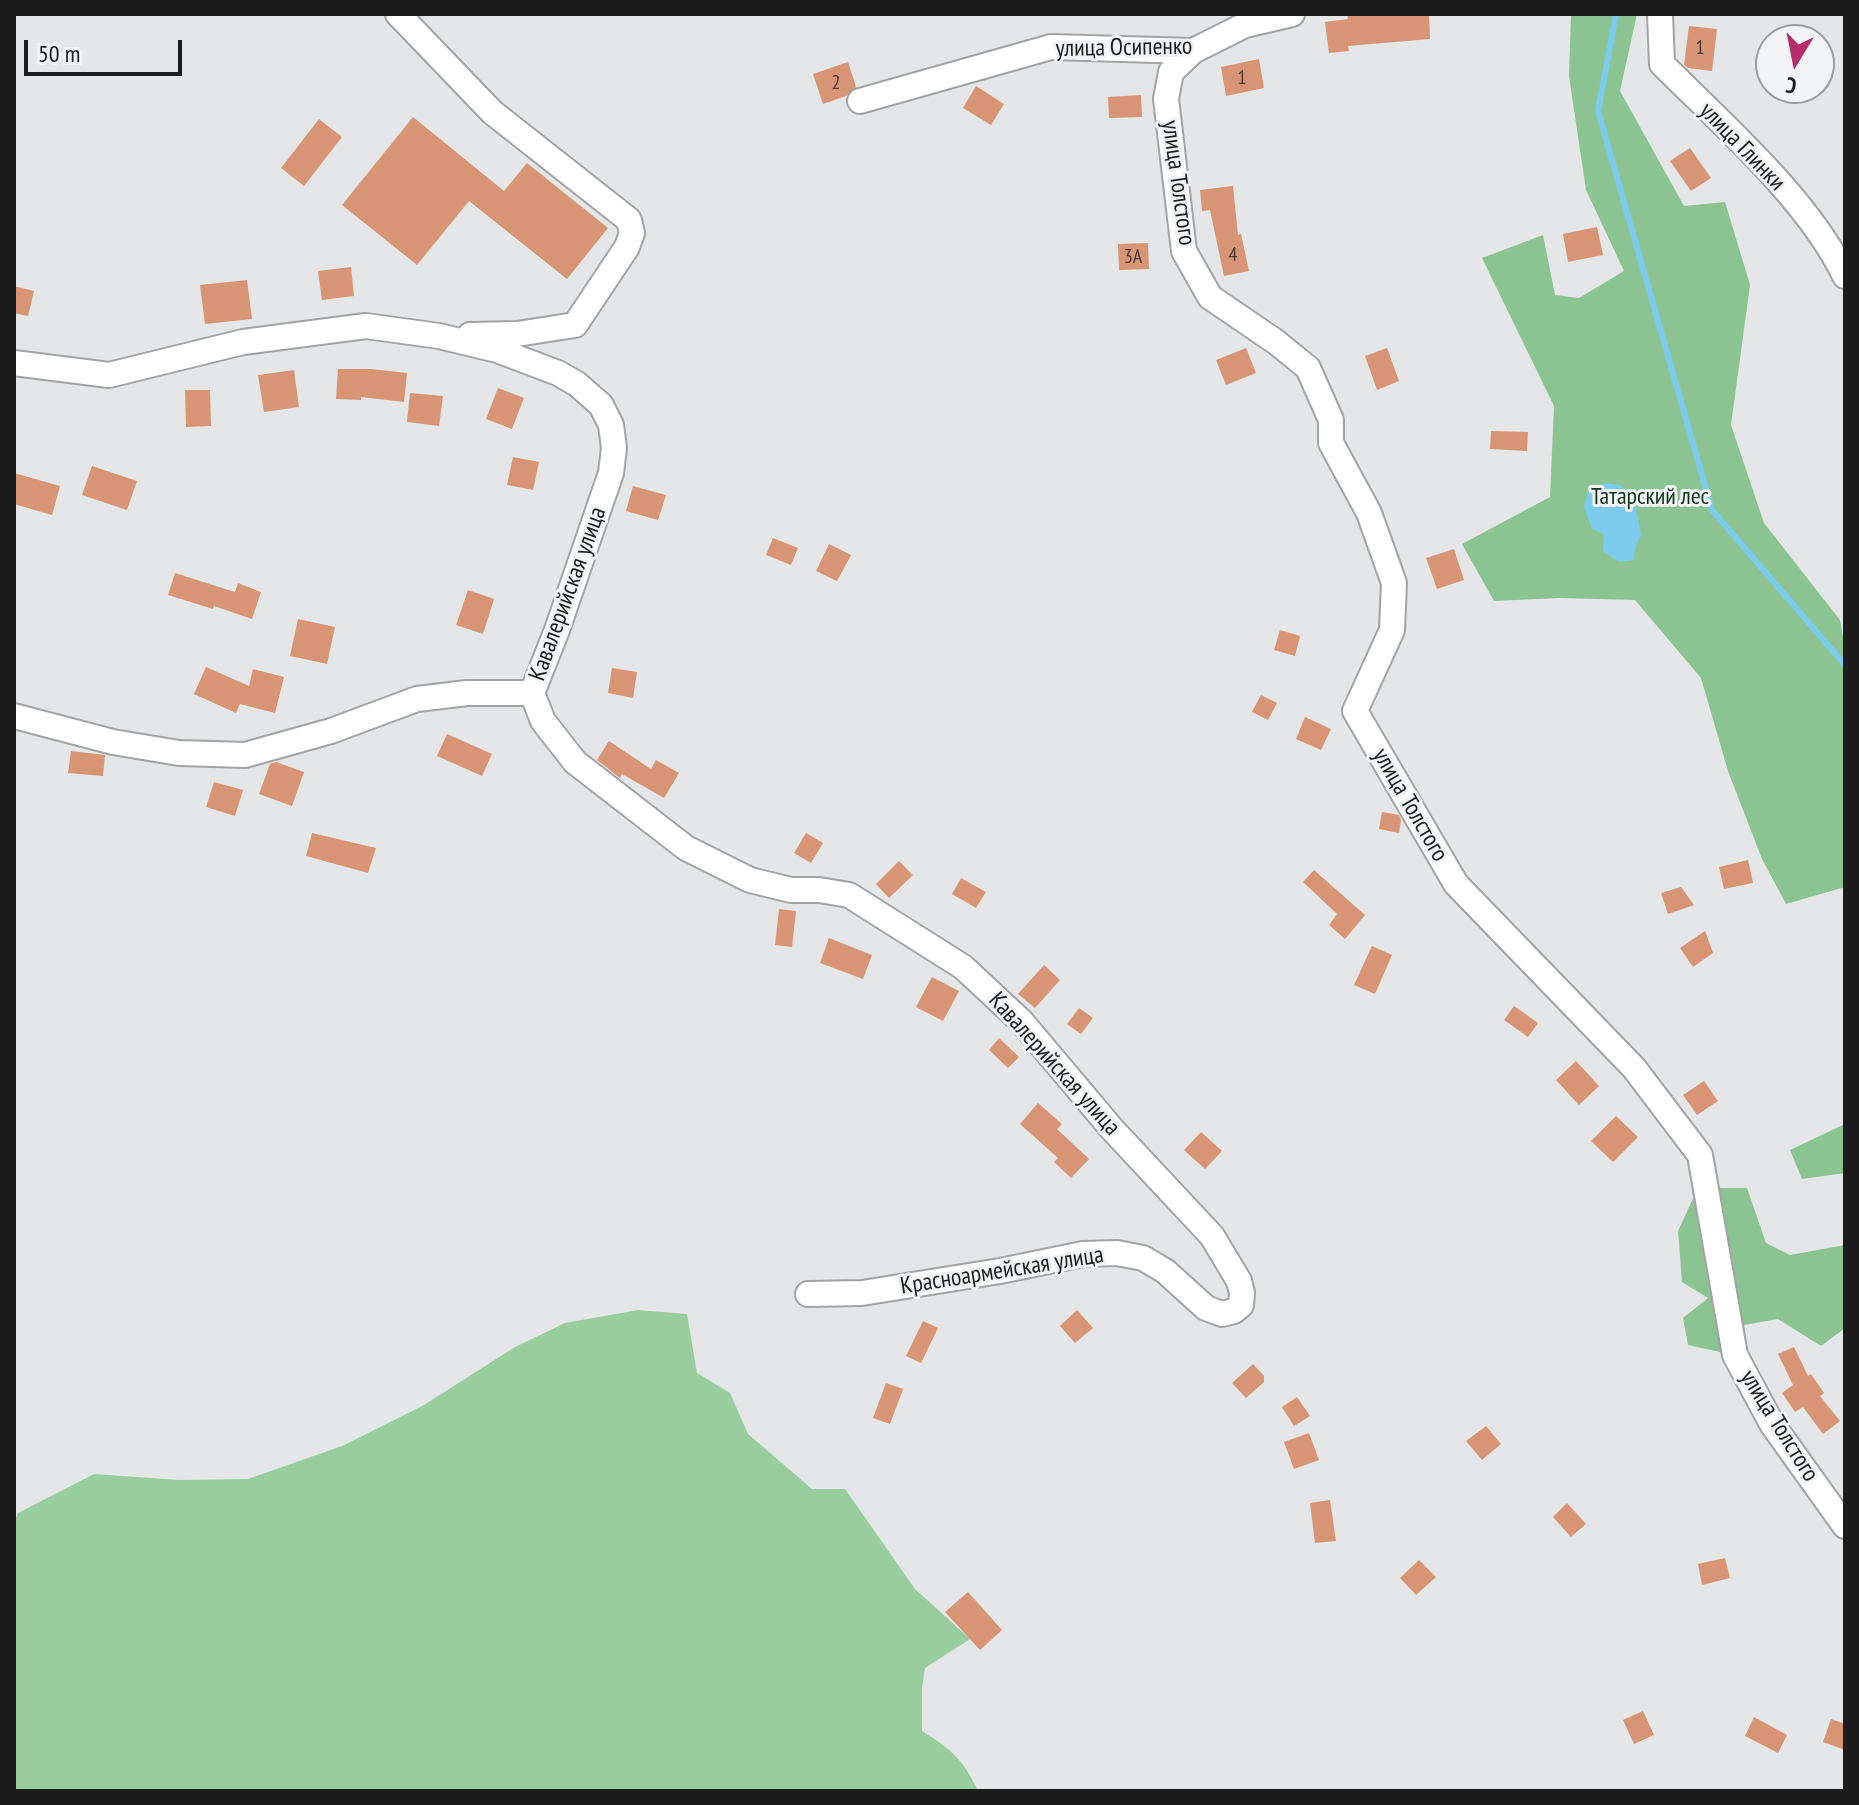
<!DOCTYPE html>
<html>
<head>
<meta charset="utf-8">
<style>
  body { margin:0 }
  #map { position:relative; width:1859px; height:1805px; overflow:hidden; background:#e5e6e7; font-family:"PT Sans Narrow",sans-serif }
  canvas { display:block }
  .frame { position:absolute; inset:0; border:16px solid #1c1c1c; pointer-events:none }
  .north { position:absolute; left:1755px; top:24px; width:80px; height:80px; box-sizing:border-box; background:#f2f3f4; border:2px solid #9c9d9e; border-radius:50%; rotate:190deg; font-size:22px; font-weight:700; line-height:32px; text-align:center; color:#1c1c1c }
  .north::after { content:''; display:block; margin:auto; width:28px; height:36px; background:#b62d6b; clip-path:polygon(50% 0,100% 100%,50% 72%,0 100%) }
  .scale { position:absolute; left:24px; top:40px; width:158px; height:36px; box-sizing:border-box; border:4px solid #1c1c1c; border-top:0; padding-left:10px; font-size:24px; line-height:28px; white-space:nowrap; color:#1c1c1c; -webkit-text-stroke:6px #f2f3f4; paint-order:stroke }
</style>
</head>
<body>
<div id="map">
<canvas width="1859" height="1805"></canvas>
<div class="frame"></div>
<div class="north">С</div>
<div class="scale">50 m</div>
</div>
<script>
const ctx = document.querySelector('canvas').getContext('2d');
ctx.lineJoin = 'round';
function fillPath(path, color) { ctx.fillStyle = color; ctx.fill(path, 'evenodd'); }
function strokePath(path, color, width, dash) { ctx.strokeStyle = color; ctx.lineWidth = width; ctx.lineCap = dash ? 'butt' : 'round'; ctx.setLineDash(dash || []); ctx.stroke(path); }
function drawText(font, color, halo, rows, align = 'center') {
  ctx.font = font + ' "PT Sans Narrow",sans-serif'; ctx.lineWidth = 6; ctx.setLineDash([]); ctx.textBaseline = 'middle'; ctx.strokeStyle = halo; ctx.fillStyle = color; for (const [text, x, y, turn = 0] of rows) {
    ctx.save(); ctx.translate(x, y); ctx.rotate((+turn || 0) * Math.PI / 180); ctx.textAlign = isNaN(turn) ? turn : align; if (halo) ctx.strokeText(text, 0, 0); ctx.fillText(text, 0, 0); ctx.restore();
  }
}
const green = new Path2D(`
  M 638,1310 L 687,1314 L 697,1373 L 730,1393 L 748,1434 L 812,1489 L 845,1489 L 915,1589 L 970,1639 L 925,1668 L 922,1688 L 922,1731 C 952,1750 963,1759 978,1791 L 14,1791 L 14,1522 L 18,1513 L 94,1474 L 179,1480 L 248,1479 L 342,1446 L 424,1405 L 515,1347 L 565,1323 Z`);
const forest = new Path2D(`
  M 1571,14 L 1637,14 L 1620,91 L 1684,206 L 1725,202 L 1750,285 L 1731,425 L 1764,523 L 1840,620 L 1845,649 L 1845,887 L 1786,904 L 1762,859 L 1728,771 L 1701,678 L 1635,600 L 1559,598 L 1494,601 L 1462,544 L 1550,497 L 1554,406 L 1482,258 L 1543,235 L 1555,295 L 1579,298 L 1624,271 L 1586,190 L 1569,76 Z
  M 1845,1124 L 1845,1173 L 1802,1179 L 1790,1150 Z
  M 1698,1188 L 1747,1188 L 1766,1243 L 1790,1255 L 1845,1245 L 1845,1328 L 1821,1346 L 1778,1319 L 1744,1325 L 1747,1358 L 1688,1345 L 1683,1318 L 1708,1298 L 1682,1282 L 1678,1231 Z`);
const water = new Path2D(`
  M 1604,483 L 1620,485 L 1634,497 L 1641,535 L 1635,548 L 1634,560 L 1619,562 L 1603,551 L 1604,534 L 1592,529 L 1584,507 L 1587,494 Z`);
const stream = new Path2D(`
  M 1616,14 L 1598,111 L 1712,510 L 1845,665`);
const building = new Path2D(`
  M 1347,14 L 1429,14 L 1430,39 L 1348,46 L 1349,51 L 1329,53 L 1325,22 L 1348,19 Z
  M 1689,26 L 1717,29 L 1712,71 L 1688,68 L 1684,65 Z
  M 1259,59 L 1264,88 L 1226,96 L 1221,67 Z
  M 848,62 L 856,87 L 846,96 L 823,104 L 813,74 Z
  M 976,86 L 1004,104 L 991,125 L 963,108 Z
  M 1141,95 L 1142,117 L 1109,118 L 1108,97 Z
  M 413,117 L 504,191 L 527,163 L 608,228 L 567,279 L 469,201 L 417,265 L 342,205 Z
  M 319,119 L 342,137 L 304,186 L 281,168 Z
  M 1690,148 L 1711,178 L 1691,191 L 1670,161 Z
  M 1233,186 L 1238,235 L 1241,234 L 1249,271 L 1224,276 L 1210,210 L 1202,211 L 1200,190 Z
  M 1597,227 L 1603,255 L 1568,262 L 1563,234 Z
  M 1148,243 L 1149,269 L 1119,270 L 1118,244 Z
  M 351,267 L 354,296 L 322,300 L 318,271 Z
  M 247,280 L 252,319 L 205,324 L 200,285 Z
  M 14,286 L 34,291 L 28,316 L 14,313 Z
  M 1246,348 L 1256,373 L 1226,385 L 1216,360 Z
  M 1387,348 L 1399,381 L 1377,390 L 1365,356 Z
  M 338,369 L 371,369 L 407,373 L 404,402 L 361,397 L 361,400 L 336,399 Z
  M 294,370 L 299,407 L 264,412 L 258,375 Z
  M 498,388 L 524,398 L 512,429 L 486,419 Z
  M 185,390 L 210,390 L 211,426 L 186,427 Z
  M 410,393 L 443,396 L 439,426 L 407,422 Z
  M 1491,431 L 1528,432 L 1527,451 L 1490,449 Z
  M 513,457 L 539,462 L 533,490 L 507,485 Z
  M 92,466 L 137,481 L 127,510 L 82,495 Z
  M 14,473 L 60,486 L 52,515 L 14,504 Z
  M 633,486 L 666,495 L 658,520 L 626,511 Z
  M 773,538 L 798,548 L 791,565 L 766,555 Z
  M 829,544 L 851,555 L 837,581 L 816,571 Z
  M 1454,549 L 1464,580 L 1437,589 L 1426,558 Z
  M 175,573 L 235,592 L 238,583 L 261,592 L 252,619 L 214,606 L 213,609 L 168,595 Z
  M 468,590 L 494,599 L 483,634 L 456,625 Z
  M 298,619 L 335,627 L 327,664 L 290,656 Z
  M 1280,630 L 1300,636 L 1295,656 L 1274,650 Z
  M 206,667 L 249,686 L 253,669 L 284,677 L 275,713 L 240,704 L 236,713 L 194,694 Z
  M 612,668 L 637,672 L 633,698 L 608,693 Z
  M 1261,695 L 1277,703 L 1268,720 L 1252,712 Z
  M 1305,717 L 1331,729 L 1321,750 L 1296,739 Z
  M 447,734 L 492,754 L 482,776 L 437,756 Z
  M 609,741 L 651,769 L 656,760 L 679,773 L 664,798 L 622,774 L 620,778 L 597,760 Z
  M 71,751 L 105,755 L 103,776 L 68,773 Z
  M 276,762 L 304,772 L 292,806 L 259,794 L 270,764 Z
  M 214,782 L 243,790 L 235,816 L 206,807 Z
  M 1382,812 L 1399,815 L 1401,820 L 1399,833 L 1379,829 Z
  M 312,833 L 376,848 L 368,873 L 306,856 Z
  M 806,833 L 823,843 L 811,863 L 794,853 Z
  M 1748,860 L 1753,883 L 1724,889 L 1719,867 Z
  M 899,861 L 913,875 L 889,898 L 876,884 Z
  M 1314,870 L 1365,915 L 1345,939 L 1329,925 L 1337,914 L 1303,882 Z
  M 961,878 L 986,892 L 976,908 L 952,894 Z
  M 1681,887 L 1694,905 L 1668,914 L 1661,893 Z
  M 779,909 L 796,911 L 792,947 L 775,945 Z
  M 1705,931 L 1713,953 L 1693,967 L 1680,948 Z
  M 829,938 L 872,955 L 863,979 L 820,963 Z
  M 1372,946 L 1392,955 L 1375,994 L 1354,985 Z
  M 1044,965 L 1060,980 L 1035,1008 L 1018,994 Z
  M 932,977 L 959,991 L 943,1021 L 916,1007 Z
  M 1514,1006 L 1538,1023 L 1528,1037 L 1504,1020 Z
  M 1079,1008 L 1093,1018 L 1081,1034 L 1067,1024 Z
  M 999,1038 L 1019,1057 L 1008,1068 L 989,1050 Z
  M 1576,1061 L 1599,1086 L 1579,1105 L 1556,1080 Z
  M 1704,1081 L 1718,1101 L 1697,1115 L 1683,1095 Z
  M 1038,1103 L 1062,1124 L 1057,1129 L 1089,1159 L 1071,1178 L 1054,1162 L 1058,1158 L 1020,1124 Z
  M 1616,1116 L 1638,1137 L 1613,1162 L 1591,1141 Z
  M 1201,1132 L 1222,1151 L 1205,1169 L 1184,1150 Z
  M 1077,1310 L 1093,1328 L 1075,1343 L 1060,1326 Z
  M 923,1321 L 938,1328 L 921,1363 L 906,1356 Z
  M 1794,1347 L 1808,1376 L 1811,1374 L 1824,1393 L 1820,1396 L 1840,1421 L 1823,1434 L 1803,1407 L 1795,1412 L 1782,1393 L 1793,1385 L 1778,1354 Z
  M 1253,1364 L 1264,1376 L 1264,1382 L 1246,1398 L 1232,1383 Z
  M 886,1383 L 903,1389 L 890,1424 L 873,1418 Z
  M 1297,1397 L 1310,1416 L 1294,1426 L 1282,1407 Z
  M 1486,1426 L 1501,1444 L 1482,1460 L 1466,1441 Z
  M 1309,1433 L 1319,1460 L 1294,1469 L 1284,1442 Z
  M 1330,1500 L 1336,1541 L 1315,1543 L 1310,1503 Z
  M 1567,1503 L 1586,1524 L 1571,1537 L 1553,1517 Z
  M 1725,1558 L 1730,1578 L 1702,1585 L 1698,1564 Z
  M 1419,1560 L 1436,1577 L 1416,1595 L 1400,1578 Z
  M 968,1592 L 1002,1630 L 980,1650 L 945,1612 Z
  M 1643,1711 L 1654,1735 L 1634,1744 L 1623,1720 Z
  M 1754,1717 L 1787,1735 L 1778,1753 L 1745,1736 Z
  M 1831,1719 L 1845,1724 L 1845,1750 L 1823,1742 Z`);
const minor = new Path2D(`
  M 398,14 L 492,112 L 629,220 L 632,233 L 627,247 L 575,325 L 517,334 L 470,335
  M 1660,14 L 1662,64 C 1723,125 1808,199 1845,276
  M 1193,51 L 1171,72 L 1166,99 L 1184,251 L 1210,297 L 1276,342 L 1308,368 L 1331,420 L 1331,443 L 1369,513 L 1394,583 L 1392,630 L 1355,711 L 1456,884 L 1634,1068 L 1700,1155 L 1735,1355 L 1772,1424 L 1845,1526
  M 860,101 L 1051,47 L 1193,51 L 1245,25 L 1292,14
  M 14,363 L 109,375 L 243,342 L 366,326 L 439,336 L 497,350 L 558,373 L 577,384 L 601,405 L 611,425 L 614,448 L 611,473 L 557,630 L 532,693 L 543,721 L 575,762 L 686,848 L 750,880 L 791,890 L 819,890 L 849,895 L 963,967 L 1021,1021 L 1112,1129 L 1212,1236 L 1239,1281 L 1242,1293 L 1241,1305 L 1234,1311 L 1222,1314 L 1206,1308 L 1165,1271 L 1143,1258 L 1117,1253 L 1083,1254 L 1000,1271 L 862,1293 L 808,1294
  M 14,716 L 113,742 L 179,753 L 245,755 L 331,731 L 417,699 L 467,693 L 532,693`);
const numberNames = [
  ["1",1700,48],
  ["1",1242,78],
  ["2",836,83],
  ["4",1233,255],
  ["3А",1133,257]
];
const streetNames = [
  ["улица Осипенко",1124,48,-1],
  ["улица Глинки",1742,147,46],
  ["улица Толстого",1178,183,82],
  ["Кавалерийская улица",568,594,-70],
  ["улица Толстого",1410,805,60],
  ["Кавалерийская улица",1054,1064,48],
  ["Красноармейская улица",1002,1271,-9],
  ["улица Толстого",1779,1426,58]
];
const parkNames = [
  ["Татарский лес",1650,497]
];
fillPath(green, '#99cda0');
fillPath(forest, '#8bc393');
fillPath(water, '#7ccbec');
strokePath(stream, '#7ccbec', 6);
fillPath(building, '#d79576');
strokePath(minor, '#a2a3a4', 28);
strokePath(minor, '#fff', 24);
drawText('20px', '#4b3a32', null, numberNames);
drawText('24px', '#1c1c1c', '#f2f3f4', streetNames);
drawText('24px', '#0b3515', '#f2f3f4', parkNames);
</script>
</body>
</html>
